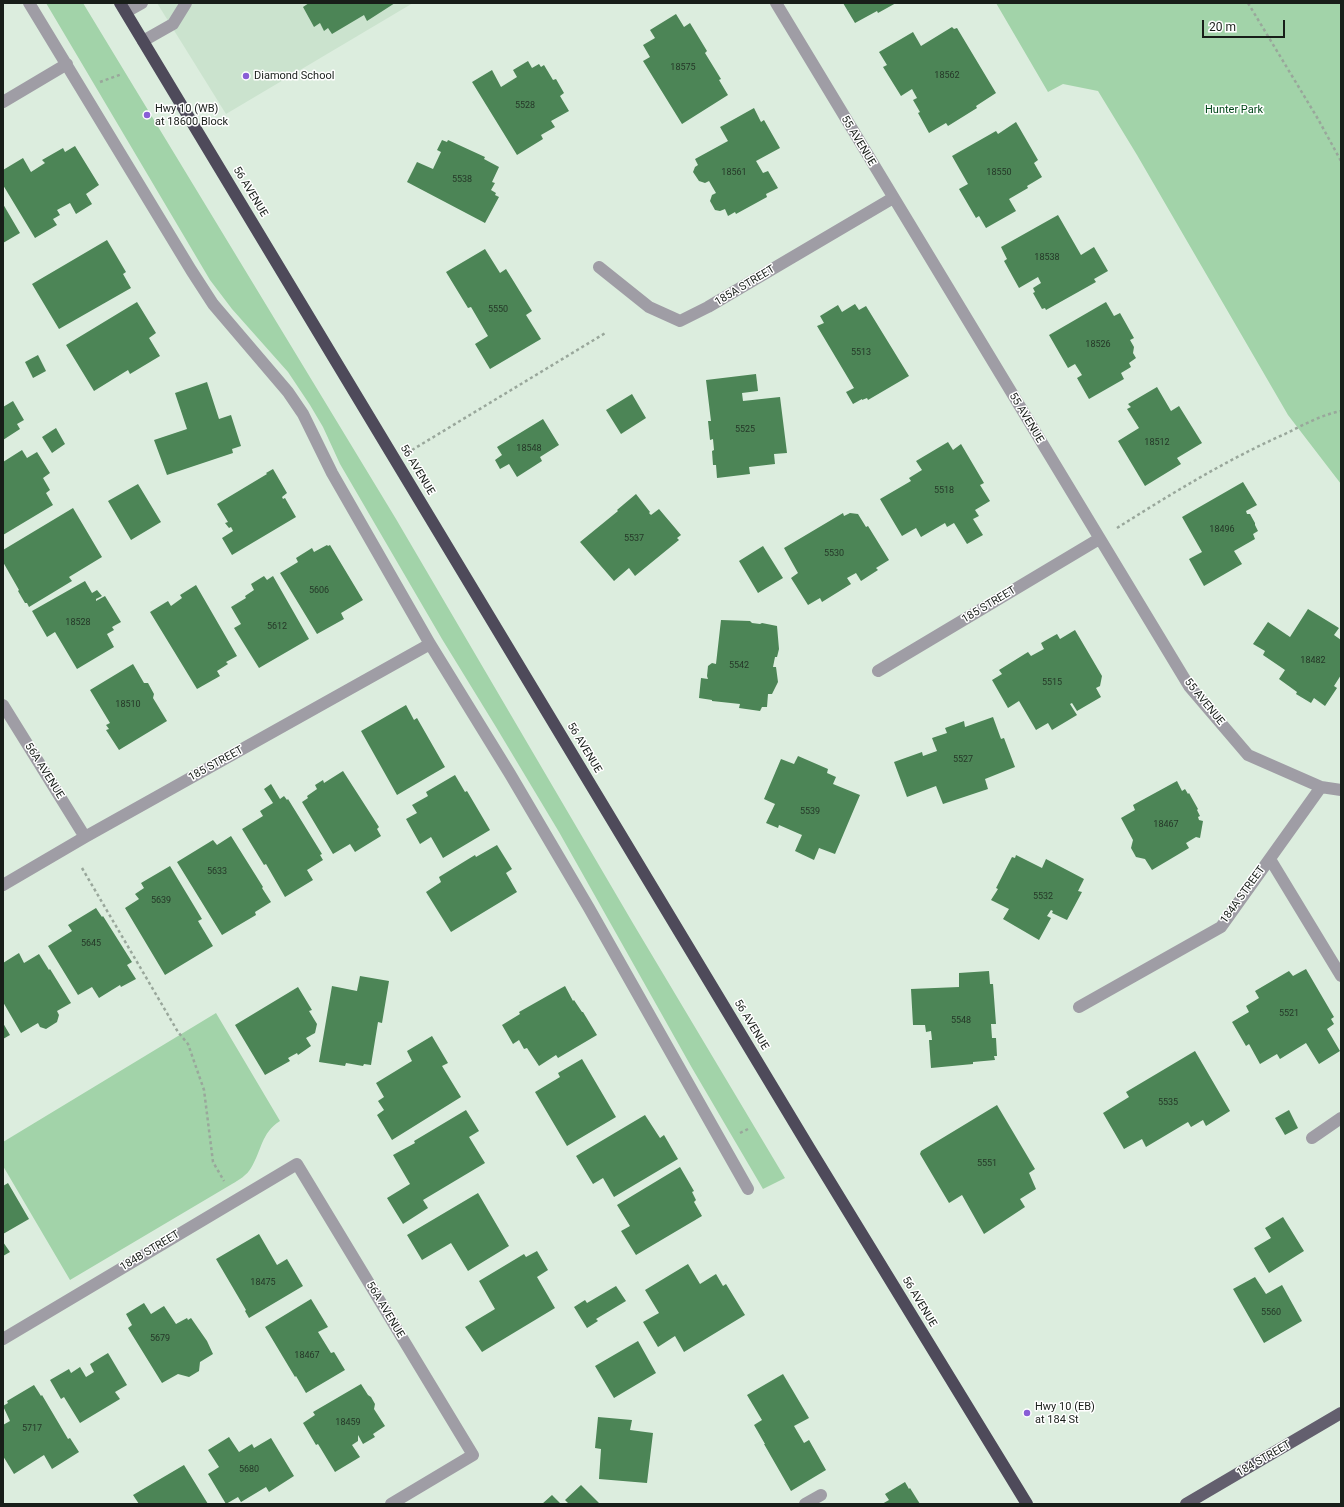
<!DOCTYPE html>
<html>
<head>
<meta charset="utf-8">
<style>
  body { margin:0 }
  #map { position:relative; width:1344px; height:1507px; overflow:hidden; background:#dcedde; font-family:Roboto,sans-serif }
  canvas { display:block }
  .frame { position:absolute; inset:0; border:4px solid #181e19; pointer-events:none }
  .scale { position:absolute; left:1202px; top:20px; width:83px; height:18px; box-sizing:border-box; border:2px solid #181e19; border-top:0; padding-left:5px; font-size:12px; line-height:14px; white-space:nowrap; color:#181e19; -webkit-text-stroke:3px #fff; paint-order:stroke }
</style>
</head>
<body>
<div id="map">
<canvas width="1344" height="1507"></canvas>
<div class="frame"></div>
<div class="scale">20 m</div>
</div>
<script>
const ctx = document.querySelector('canvas').getContext('2d');
ctx.lineJoin = 'round';
function fillPath(path, color) { ctx.fillStyle = color; ctx.fill(path, 'evenodd'); }
function strokePath(path, color, width, dash) { ctx.strokeStyle = color; ctx.lineWidth = width; ctx.lineCap = dash ? 'butt' : 'round'; ctx.setLineDash(dash || []); ctx.stroke(path); }
function drawText(font, color, halo, rows, align = 'center') {
  ctx.font = font + ' Roboto,sans-serif'; ctx.lineWidth = 3; ctx.setLineDash([]); ctx.textBaseline = 'middle'; ctx.strokeStyle = halo; ctx.fillStyle = color; for (const [text, x, y, turn = 0] of rows) {
    ctx.save(); ctx.translate(x, y); ctx.rotate((+turn || 0) * Math.PI / 180); ctx.textAlign = isNaN(turn) ? turn : align; if (halo) ctx.strokeText(text, 0, 0); ctx.fillText(text, 0, 0); ctx.restore();
  }
}
const built = new Path2D(`
  M 157,3 L 413,3 L 226,114 Z`);
const green = new Path2D(`
  M 46,3 L 83,3 L 396,519 L 634,925 L 785,1178 L 763,1189 L 692,1068 L 559,832 L 496,727 L 442,639 L 340,464 L 323,427 L 310,405 L 288,372 L 232,309 L 210,280 Z
  M 996,3 L 1341,3 L 1341,484 L 1288,415 L 1137,155 L 1098,91 L 1063,84 L 1048,92 Z
  M 216,1013 L 280,1121 C 261,1133 262,1150 251,1168 C 247,1175 239,1180 232,1184 L 70,1280 L 3,1166 L 3,1142 Z`);
const building = new Path2D(`
  M 309,3 L 395,3 L 367,21 L 364,15 L 332,34 L 328,28 L 324,31 L 320,23 L 314,27 L 303,7 Z
  M 843,3 L 896,3 L 878,13 L 877,11 L 855,23 Z
  M 676,14 L 684,27 L 690,23 L 707,51 L 705,53 L 721,79 L 719,80 L 728,95 L 682,124 L 643,61 L 650,57 L 643,45 L 655,38 L 650,30 Z
  M 952,27 L 954,29 L 957,28 L 996,93 L 976,106 L 977,108 L 948,126 L 946,123 L 929,133 L 918,113 L 920,112 L 913,100 L 917,98 L 912,89 L 901,96 L 883,67 L 887,65 L 879,52 L 913,32 L 921,46 Z
  M 528,61 L 532,68 L 539,64 L 541,67 L 544,65 L 553,80 L 556,79 L 564,93 L 560,96 L 569,111 L 551,121 L 555,127 L 541,135 L 543,139 L 517,155 L 472,82 L 492,70 L 501,87 L 517,77 L 513,70 Z
  M 754,108 L 761,122 L 764,120 L 780,148 L 756,161 L 763,173 L 768,171 L 778,188 L 766,194 L 767,197 L 736,214 L 735,212 L 728,216 L 725,209 L 720,211 L 715,210 L 710,201 L 712,195 L 716,193 L 709,181 L 705,183 L 699,181 L 693,172 L 695,167 L 698,165 L 695,159 L 728,141 L 720,127 Z
  M 1016,122 L 1038,160 L 1034,163 L 1042,177 L 1027,186 L 1028,188 L 1009,199 L 1016,211 L 986,228 L 979,216 L 976,218 L 959,189 L 968,184 L 952,156 L 996,131 L 998,134 Z
  M 442,140 L 447,142 L 448,140 L 485,157 L 484,159 L 499,167 L 492,182 L 495,183 L 491,190 L 496,193 L 495,195 L 499,197 L 485,223 L 407,182 L 417,162 L 433,169 L 441,152 L 437,150 Z
  M 75,146 L 99,185 L 86,194 L 92,204 L 76,214 L 70,203 L 57,210 L 60,215 L 53,219 L 57,225 L 35,238 L 3,185 L 3,170 L 23,158 L 31,172 L 45,163 L 42,160 L 63,148 L 65,152 Z
  M 3,204 L 20,233 L 3,243 Z
  M 1058,215 L 1081,255 L 1094,247 L 1108,271 L 1094,279 L 1096,282 L 1046,310 L 1045,308 L 1042,309 L 1033,293 L 1035,292 L 1033,288 L 1041,283 L 1038,277 L 1019,288 L 1004,261 L 1007,259 L 1001,247 Z
  M 107,240 L 126,272 L 123,274 L 131,288 L 59,329 L 32,284 Z
  M 485,249 L 500,273 L 506,269 L 532,311 L 526,315 L 541,339 L 490,369 L 475,344 L 488,336 L 471,307 L 468,308 L 446,272 Z
  M 137,302 L 156,333 L 149,338 L 160,356 L 130,374 L 128,370 L 94,391 L 66,345 Z
  M 1106,302 L 1114,316 L 1120,313 L 1134,338 L 1130,340 L 1134,347 L 1133,353 L 1136,358 L 1129,363 L 1131,367 L 1121,373 L 1124,379 L 1089,399 L 1077,378 L 1082,375 L 1075,364 L 1068,368 L 1049,335 Z
  M 855,304 L 859,310 L 866,306 L 909,376 L 868,400 L 867,398 L 862,400 L 862,399 L 853,404 L 846,392 L 854,388 L 817,326 L 824,323 L 820,316 L 838,305 L 842,312 Z
  M 38,355 L 46,371 L 33,378 L 25,362 Z
  M 756,374 L 758,391 L 742,393 L 743,401 L 780,397 L 787,453 L 774,454 L 775,464 L 749,467 L 750,474 L 717,478 L 716,465 L 713,465 L 712,451 L 714,450 L 713,439 L 710,440 L 708,421 L 711,421 L 706,380 Z
  M 207,382 L 219,419 L 231,415 L 241,446 L 232,449 L 233,453 L 167,475 L 154,440 L 187,429 L 175,393 Z
  M 1157,387 L 1171,411 L 1179,406 L 1202,443 L 1177,458 L 1181,464 L 1145,486 L 1118,441 L 1139,428 L 1127,409 L 1131,407 L 1128,404 Z
  M 632,394 L 646,418 L 621,434 L 606,410 Z
  M 13,401 L 24,420 L 17,424 L 20,429 L 3,440 L 3,407 Z
  M 543,419 L 559,445 L 540,457 L 542,461 L 517,477 L 509,464 L 500,469 L 495,460 L 502,455 L 497,447 Z
  M 56,428 L 65,444 L 52,453 L 42,437 Z
  M 948,442 L 953,450 L 961,444 L 984,483 L 980,485 L 990,501 L 975,510 L 979,516 L 973,519 L 983,535 L 967,544 L 954,523 L 947,527 L 945,523 L 921,537 L 916,528 L 902,536 L 880,499 L 911,481 L 909,478 L 922,470 L 916,461 Z
  M 22,450 L 27,458 L 37,452 L 50,473 L 43,478 L 50,490 L 46,493 L 53,505 L 3,535 L 3,462 Z
  M 273,469 L 287,493 L 282,497 L 283,499 L 285,498 L 296,517 L 232,555 L 222,538 L 233,531 L 231,527 L 229,528 L 225,523 L 228,522 L 217,504 L 267,474 L 266,473 Z
  M 1243,482 L 1257,505 L 1246,511 L 1247,514 L 1250,514 L 1255,523 L 1255,525 L 1258,531 L 1253,534 L 1255,539 L 1234,551 L 1242,564 L 1204,586 L 1189,559 L 1202,552 L 1182,517 Z
  M 138,484 L 161,522 L 131,540 L 108,501 Z
  M 636,494 L 650,512 L 649,513 L 651,515 L 659,509 L 681,535 L 677,538 L 679,540 L 635,576 L 629,568 L 614,581 L 580,542 L 618,511 L 617,510 Z
  M 73,508 L 102,557 L 69,577 L 72,581 L 29,607 L 27,603 L 25,603 L 18,591 L 19,590 L 3,562 L 3,550 Z
  M 843,513 L 844,516 L 850,513 L 858,514 L 866,527 L 868,526 L 889,560 L 876,568 L 878,570 L 861,581 L 856,573 L 847,578 L 851,584 L 822,602 L 820,598 L 808,605 L 791,578 L 798,573 L 784,548 Z
  M 327,545 L 328,546 L 330,545 L 363,600 L 341,613 L 344,619 L 317,634 L 280,573 L 298,562 L 296,558 L 312,548 L 314,552 Z
  M 763,546 L 783,578 L 758,593 L 739,561 Z
  M 264,576 L 267,580 L 273,576 L 309,639 L 259,668 L 234,628 L 241,624 L 231,607 L 246,598 L 245,596 L 254,590 L 251,584 Z
  M 85,581 L 92,593 L 97,590 L 102,596 L 96,599 L 96,601 L 105,596 L 121,622 L 112,627 L 114,630 L 107,634 L 114,647 L 77,669 L 55,632 L 47,637 L 32,611 Z
  M 196,585 L 237,656 L 226,662 L 228,664 L 217,671 L 220,676 L 197,689 L 150,612 L 168,601 L 171,606 L 182,598 L 180,595 Z
  M 1308,609 L 1339,628 L 1334,635 L 1341,640 L 1340,660 L 1341,675 L 1334,686 L 1337,688 L 1325,706 L 1314,698 L 1311,703 L 1296,694 L 1297,692 L 1279,679 L 1285,670 L 1263,655 L 1265,651 L 1253,644 L 1268,622 L 1290,637 Z
  M 721,620 L 750,621 L 752,623 L 760,624 L 762,623 L 777,626 L 779,649 L 777,657 L 775,657 L 773,667 L 776,667 L 778,682 L 772,694 L 768,694 L 767,707 L 762,707 L 760,711 L 739,708 L 740,704 L 712,701 L 712,700 L 699,698 L 701,678 L 708,679 L 707,676 L 708,666 L 712,663 L 716,664 Z
  M 1075,630 L 1102,676 L 1100,686 L 1096,688 L 1101,697 L 1077,711 L 1072,703 L 1070,704 L 1077,715 L 1052,730 L 1048,723 L 1036,730 L 1019,701 L 1008,708 L 992,680 L 1002,674 L 999,670 L 1028,652 L 1031,656 L 1044,649 L 1041,643 L 1057,634 L 1060,639 Z
  M 133,664 L 144,683 L 148,683 L 154,694 L 153,698 L 167,721 L 119,750 L 106,730 L 109,729 L 106,725 L 110,723 L 90,690 Z
  M 406,705 L 414,720 L 417,718 L 445,767 L 397,795 L 361,731 Z
  M 993,717 L 1001,739 L 1004,738 L 1015,767 L 985,779 L 988,789 L 943,804 L 936,786 L 907,797 L 894,762 L 922,752 L 923,756 L 937,751 L 932,738 L 947,733 L 945,728 L 964,721 L 965,727 Z
  M 798,756 L 828,769 L 827,773 L 836,777 L 833,784 L 860,795 L 835,854 L 819,848 L 814,860 L 795,851 L 802,835 L 779,825 L 778,828 L 766,823 L 775,804 L 764,799 L 781,759 L 794,764 Z
  M 343,771 L 379,827 L 377,829 L 381,836 L 355,852 L 350,844 L 333,854 L 302,802 L 308,798 L 307,796 L 317,789 L 315,785 L 323,780 L 324,783 Z
  M 455,775 L 465,792 L 467,791 L 490,830 L 443,858 L 431,837 L 420,844 L 406,819 L 417,813 L 412,805 L 428,796 L 426,792 Z
  M 1177,781 L 1182,791 L 1185,789 L 1188,794 L 1189,793 L 1198,809 L 1197,810 L 1200,816 L 1198,817 L 1199,820 L 1203,821 L 1200,838 L 1196,837 L 1186,843 L 1189,848 L 1152,870 L 1145,859 L 1136,857 L 1131,848 L 1133,840 L 1121,818 L 1135,810 L 1133,805 Z
  M 271,784 L 280,799 L 284,796 L 287,800 L 288,799 L 322,854 L 320,855 L 323,860 L 307,870 L 313,880 L 285,897 L 266,864 L 264,865 L 242,829 L 263,816 L 260,811 L 273,803 L 264,789 Z
  M 231,836 L 263,887 L 262,888 L 271,902 L 255,912 L 256,915 L 222,935 L 177,862 L 213,840 L 217,845 Z
  M 497,845 L 512,869 L 506,873 L 517,892 L 451,932 L 426,892 L 441,882 L 439,877 L 475,855 L 476,857 Z
  M 1016,855 L 1042,868 L 1046,859 L 1084,879 L 1078,891 L 1082,892 L 1067,920 L 1052,913 L 1053,911 L 1051,910 L 1047,916 L 1051,918 L 1039,940 L 1003,919 L 1009,909 L 991,900 L 998,889 L 996,888 L 1012,857 L 1015,858 Z
  M 170,866 L 202,919 L 198,921 L 213,946 L 165,975 L 125,908 L 139,899 L 135,894 L 144,888 L 141,883 Z
  M 96,908 L 102,917 L 103,916 L 132,962 L 127,965 L 136,979 L 121,987 L 120,985 L 99,998 L 92,987 L 78,995 L 48,946 L 72,931 L 68,925 Z
  M 19,953 L 24,963 L 39,954 L 49,970 L 50,969 L 71,1003 L 57,1011 L 59,1015 L 57,1022 L 46,1029 L 40,1027 L 38,1023 L 21,1033 L 3,1002 L 3,963 Z
  M 1306,969 L 1334,1017 L 1331,1019 L 1334,1024 L 1327,1029 L 1340,1051 L 1319,1064 L 1306,1043 L 1280,1059 L 1277,1054 L 1260,1064 L 1249,1044 L 1246,1046 L 1232,1022 L 1249,1012 L 1246,1006 L 1259,998 L 1255,991 L 1289,971 L 1293,976 Z
  M 989,971 L 990,984 L 993,984 L 996,1024 L 991,1024 L 992,1038 L 996,1038 L 997,1056 L 994,1056 L 995,1060 L 973,1062 L 973,1064 L 931,1068 L 929,1040 L 932,1040 L 931,1031 L 926,1032 L 925,1025 L 913,1025 L 911,989 L 959,987 L 959,973 Z
  M 360,976 L 389,981 L 382,1023 L 378,1022 L 371,1065 L 364,1064 L 363,1066 L 346,1063 L 345,1066 L 319,1062 L 332,986 L 357,991 Z
  M 565,986 L 573,1001 L 574,1000 L 582,1012 L 583,1012 L 597,1035 L 558,1058 L 556,1055 L 539,1066 L 527,1048 L 524,1049 L 519,1040 L 513,1044 L 502,1025 L 520,1014 L 519,1012 Z
  M 298,987 L 312,1010 L 309,1011 L 317,1024 L 315,1033 L 306,1038 L 311,1046 L 298,1055 L 297,1053 L 288,1058 L 290,1061 L 265,1075 L 235,1025 Z
  M 3,1023 L 10,1035 L 3,1039 Z
  M 432,1036 L 448,1063 L 442,1066 L 461,1097 L 392,1140 L 377,1115 L 384,1110 L 378,1101 L 384,1097 L 376,1083 L 412,1061 L 407,1051 Z
  M 1195,1051 L 1230,1111 L 1206,1126 L 1203,1120 L 1191,1127 L 1188,1122 L 1146,1147 L 1142,1139 L 1124,1149 L 1103,1113 L 1129,1097 L 1126,1092 Z
  M 582,1059 L 616,1117 L 567,1146 L 535,1092 L 560,1077 L 558,1073 Z
  M 997,1105 L 1035,1169 L 1029,1173 L 1036,1189 L 1020,1199 L 1025,1207 L 984,1234 L 962,1195 L 949,1203 L 920,1154 L 921,1151 Z
  M 466,1110 L 479,1131 L 469,1137 L 485,1163 L 423,1200 L 428,1208 L 403,1224 L 387,1198 L 410,1184 L 393,1155 L 415,1143 L 414,1141 Z
  M 1289,1110 L 1298,1128 L 1285,1135 L 1275,1118 Z
  M 645,1115 L 660,1138 L 664,1135 L 678,1159 L 614,1197 L 603,1178 L 593,1184 L 576,1156 Z
  M 680,1167 L 694,1191 L 692,1192 L 696,1200 L 694,1202 L 702,1216 L 636,1255 L 621,1231 L 630,1226 L 617,1205 Z
  M 8,1183 L 29,1219 L 3,1234 L 3,1186 Z
  M 478,1193 L 509,1246 L 468,1271 L 451,1243 L 422,1260 L 407,1235 Z
  M 1283,1217 L 1304,1251 L 1269,1273 L 1254,1248 L 1271,1238 L 1265,1228 Z
  M 259,1234 L 277,1265 L 287,1259 L 303,1286 L 249,1318 L 245,1311 L 246,1310 L 216,1259 Z
  M 3,1242 L 10,1252 L 3,1256 Z
  M 537,1251 L 548,1270 L 537,1277 L 555,1308 L 482,1352 L 465,1327 L 495,1309 L 479,1281 L 524,1254 L 526,1257 Z
  M 688,1264 L 700,1284 L 716,1274 L 723,1286 L 726,1284 L 745,1315 L 684,1352 L 675,1336 L 658,1347 L 643,1322 L 659,1313 L 645,1290 Z
  M 1255,1277 L 1266,1294 L 1282,1285 L 1302,1321 L 1264,1343 L 1233,1289 Z
  M 616,1286 L 626,1301 L 596,1319 L 598,1321 L 587,1328 L 574,1307 L 585,1300 L 587,1303 Z
  M 311,1299 L 328,1327 L 318,1332 L 331,1353 L 334,1352 L 345,1370 L 306,1393 L 296,1376 L 295,1377 L 265,1327 Z
  M 144,1303 L 151,1314 L 164,1306 L 176,1324 L 187,1318 L 188,1320 L 191,1318 L 207,1341 L 213,1354 L 200,1362 L 199,1371 L 189,1377 L 178,1374 L 162,1383 L 128,1328 L 132,1325 L 126,1314 Z
  M 638,1341 L 656,1373 L 614,1398 L 595,1366 Z
  M 108,1353 L 127,1385 L 115,1392 L 120,1399 L 80,1423 L 64,1397 L 61,1399 L 50,1380 L 69,1369 L 71,1373 L 80,1367 L 86,1377 L 94,1372 L 90,1364 Z
  M 783,1374 L 809,1418 L 794,1426 L 804,1443 L 809,1440 L 826,1470 L 791,1491 L 764,1444 L 765,1444 L 754,1425 L 762,1420 L 747,1395 Z
  M 361,1384 L 368,1395 L 371,1397 L 375,1404 L 374,1409 L 385,1426 L 373,1434 L 375,1437 L 363,1444 L 358,1435 L 358,1441 L 352,1445 L 360,1457 L 335,1472 L 318,1444 L 316,1445 L 303,1423 L 315,1415 L 313,1412 Z
  M 34,1385 L 41,1396 L 42,1395 L 68,1439 L 70,1438 L 79,1452 L 52,1469 L 44,1455 L 14,1474 L 3,1456 L 3,1425 L 10,1421 L 3,1406 L 8,1403 L 7,1401 Z
  M 598,1417 L 632,1420 L 630,1430 L 653,1433 L 647,1483 L 599,1479 L 601,1449 L 595,1448 Z
  M 229,1437 L 239,1452 L 252,1444 L 254,1448 L 271,1438 L 294,1476 L 269,1492 L 266,1487 L 241,1502 L 238,1497 L 226,1504 L 208,1474 L 219,1467 L 208,1450 Z
  M 184,1465 L 208,1504 L 139,1504 L 133,1495 Z
  M 905,1482 L 909,1489 L 910,1488 L 920,1504 L 882,1504 L 889,1500 L 885,1494 Z
  M 581,1485 L 600,1504 L 566,1504 L 568,1503 L 565,1500 Z
  M 552,1495 L 561,1504 L 542,1504 Z`);
const path = new Path2D(`
  M 1248,3 L 1318,119 L 1341,161
  M 100,82 L 122,74
  M 412,450 L 607,332
  M 1117,528 C 1171,494 1226,460 1285,434 C 1303,425 1321,415 1341,411
  M 82,868 L 178,1032 L 188,1044 L 204,1090 L 213,1162 L 224,1181
  M 740,1133 L 748,1129`);
const minor = new Path2D(`
  M 29,3 L 191,270 L 213,304 L 288,392 L 303,414 L 332,473 L 430,644 L 510,774 L 589,908 L 748,1189
  M 776,3 L 1189,686 L 1248,755 L 1321,787 L 1341,790
  M 126,12 L 142,3
  M 143,41 L 173,24 L 186,3
  M 3,102 L 67,64
  M 599,267 L 649,307 L 680,321 L 708,307 L 893,198
  M 878,671 L 1099,539
  M 3,705 L 85,837
  M 1270,859 L 1341,976
  M 3,885 L 85,837 L 430,644
  M 1079,1007 L 1221,927 L 1321,787
  M 1312,1138 L 1341,1118
  M 3,1339 L 297,1164 L 473,1455 L 391,1504
  M 805,1504 L 821,1495`);
const major = new Path2D(`
  M 1186,1504 L 1341,1413`);
const highway = new Path2D(`
  M 120,3 L 810,1149 L 1027,1504`);
const markers = [
  [246,76,4,"#895dd6"],
  [147,115,4,"#895dd6"],
  [1027,1413,4,"#895dd6"]
];
const numberNames = [
  ["18575",683,68],
  ["18562",947,76],
  ["5528",525,106],
  ["18561",734,173],
  ["18550",999,173],
  ["5538",462,180],
  ["18538",1047,258],
  ["5550",498,310],
  ["18526",1098,345],
  ["5513",861,353],
  ["5525",745,430],
  ["18512",1157,443],
  ["18548",529,449],
  ["5518",944,491],
  ["18496",1222,530],
  ["5537",634,539],
  ["5530",834,554],
  ["5606",319,591],
  ["18528",78,623],
  ["5612",277,627],
  ["18482",1313,661],
  ["5542",739,666],
  ["5515",1052,683],
  ["18510",128,705],
  ["5527",963,760],
  ["5539",810,812],
  ["18467",1166,825],
  ["5633",217,872],
  ["5532",1043,897],
  ["5639",161,901],
  ["5645",91,944],
  ["5521",1289,1014],
  ["5548",961,1021],
  ["5535",1168,1103],
  ["5551",987,1164],
  ["18475",263,1283],
  ["5560",1271,1313],
  ["5679",160,1339],
  ["18467",307,1356],
  ["18459",348,1423],
  ["5717",32,1429],
  ["5680",249,1470]
];
const poiNames = [
  ["Diamond School",254,76],
  ["Hwy 10 (WB)",155,109],
  ["at 18600 Block",155,122],
  ["Hwy 10 (EB)",1035,1407],
  ["at 184 St",1035,1420]
];
const parkNames = [
  ["Hunter Park",1234,110]
];
const streetNames = [
  ["55 AVENUE",858,141,59],
  ["56 AVENUE",250,192,59],
  ["185A STREET",745,286,-31],
  ["55 AVENUE",1026,418,59],
  ["56 AVENUE",417,470,59],
  ["185 STREET",989,605,-31],
  ["55 AVENUE",1204,702,51],
  ["56 AVENUE",584,748,59],
  ["185 STREET",216,764,-29],
  ["56A AVENUE",44,771,58],
  ["184A STREET",1243,895,-54],
  ["56 AVENUE",751,1025,59],
  ["184B STREET",150,1251,-31],
  ["56 AVENUE",919,1302,59],
  ["56A AVENUE",385,1310,59],
  ["184 STREET",1264,1459,-30]
];
fillPath(built, '#cbe3ce');
fillPath(green, '#a2d3a9');
fillPath(building, '#4c8556');
strokePath(path, '#99a79b', 2.5, [3, 3]);
strokePath(minor, '#9f9da5', 12);
strokePath(major, '#635f6e', 12);
strokePath(highway, '#4e4a5a', 12);
for (const [x, y, r, color] of markers) { const dot = new Path2D(); dot.arc(x, y, r, 0, 2 * Math.PI); ctx.fillStyle = color; ctx.fill(dot); strokePath(dot, '#fff', 1.5); }
drawText('9px', '#253828', null, numberNames);
drawText('11px', '#181e19', '#fff', poiNames, 'left');
drawText('11px', '#014719', '#fff', parkNames);
drawText('11px', '#181e19', '#fff', streetNames);
</script>
</body>
</html>
